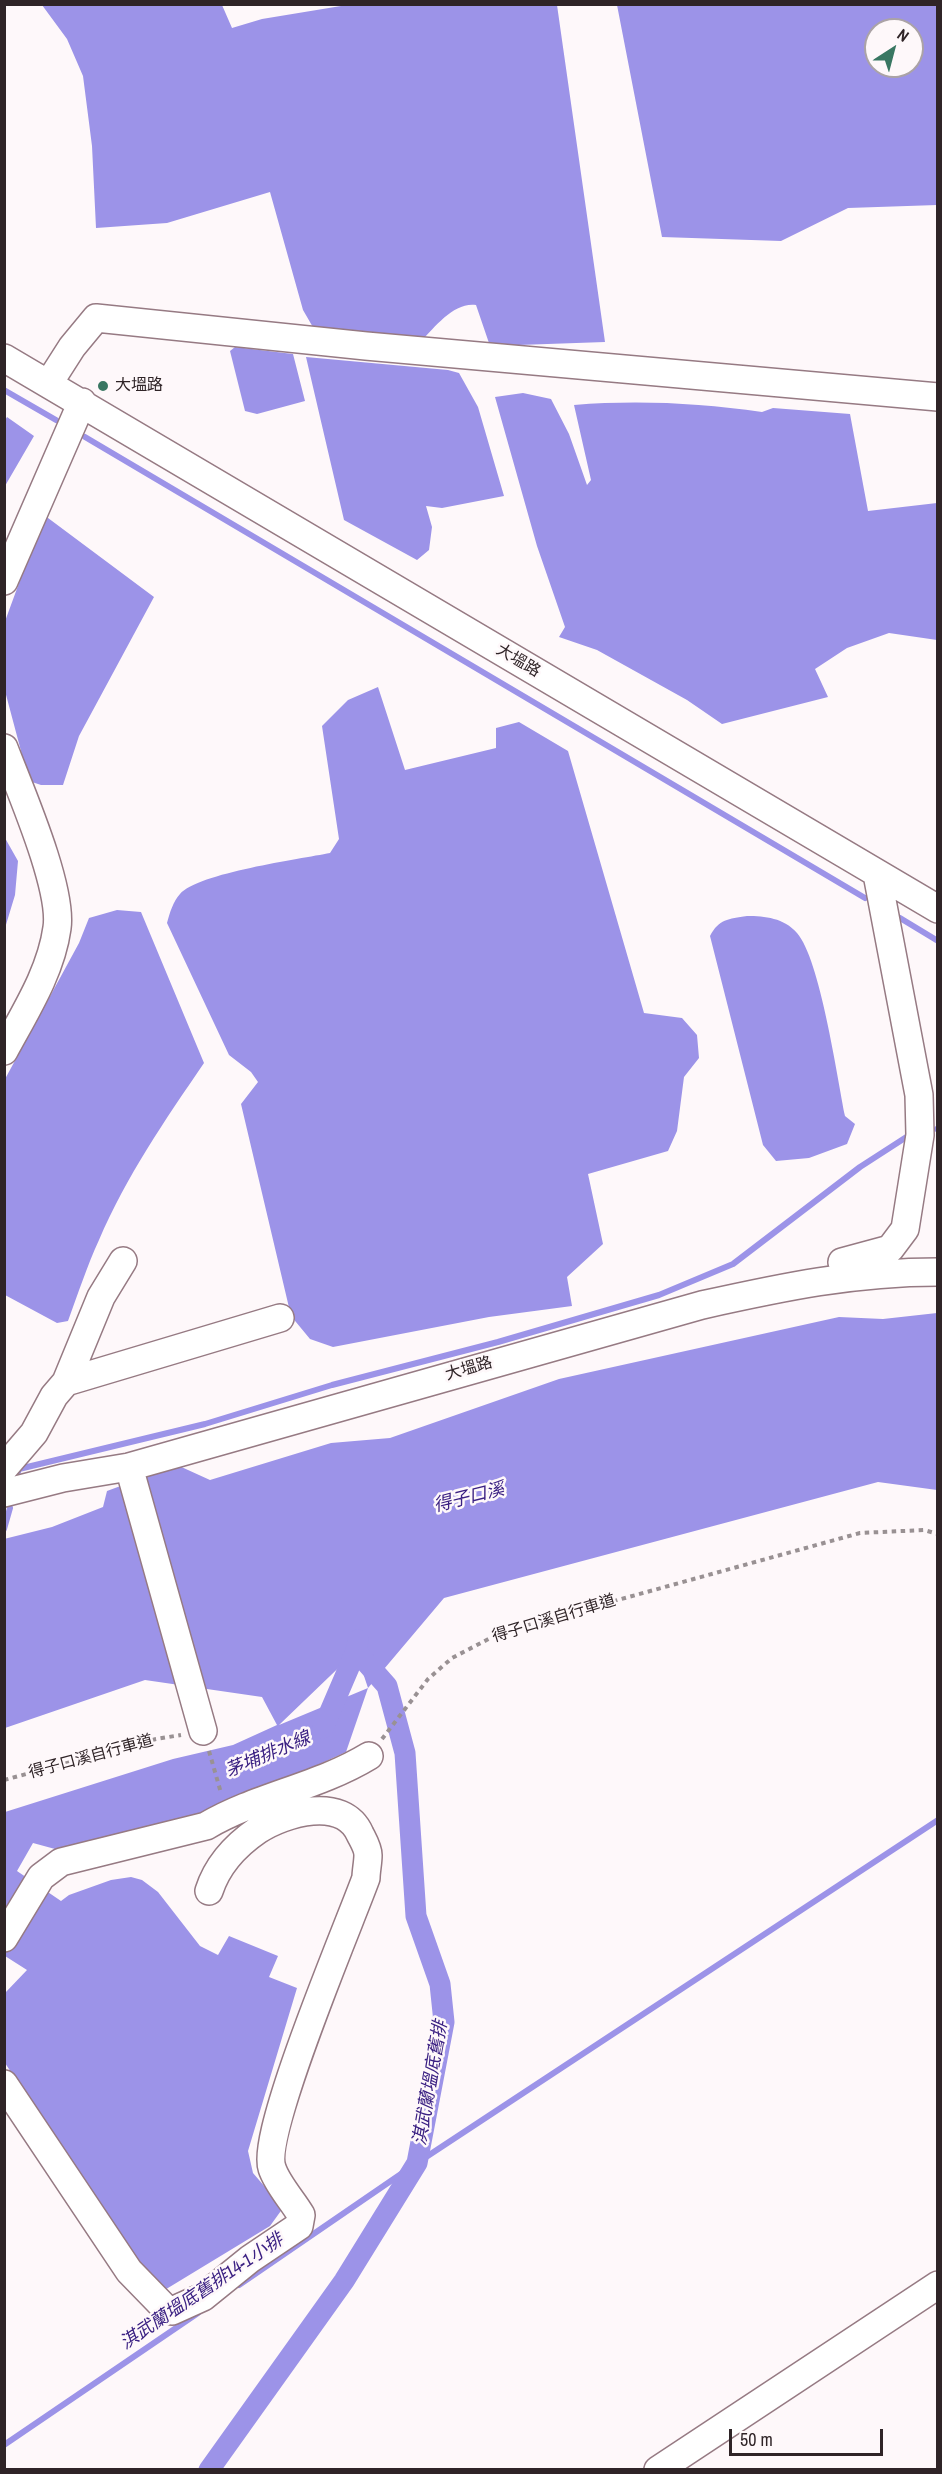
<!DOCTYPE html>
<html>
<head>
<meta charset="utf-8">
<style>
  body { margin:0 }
  #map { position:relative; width:942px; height:2474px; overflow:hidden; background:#fef8fa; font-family:"Archivo Narrow",sans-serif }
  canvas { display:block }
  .frame { position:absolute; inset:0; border:6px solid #2f2427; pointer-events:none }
  .north { position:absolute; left:864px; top:18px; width:60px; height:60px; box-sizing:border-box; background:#fef8fa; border:2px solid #aba3a6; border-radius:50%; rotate:36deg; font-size:16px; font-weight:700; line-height:24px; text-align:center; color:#2f2427 }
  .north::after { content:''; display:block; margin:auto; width:21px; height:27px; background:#397762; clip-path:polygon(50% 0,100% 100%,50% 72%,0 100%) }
  .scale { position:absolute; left:729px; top:2429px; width:154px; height:27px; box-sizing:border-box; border:3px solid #2f2427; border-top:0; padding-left:8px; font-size:18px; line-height:21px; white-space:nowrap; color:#2f2427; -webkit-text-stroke:4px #fef8fa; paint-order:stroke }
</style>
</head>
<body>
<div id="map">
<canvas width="942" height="2474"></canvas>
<div class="frame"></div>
<div class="north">N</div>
<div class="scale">50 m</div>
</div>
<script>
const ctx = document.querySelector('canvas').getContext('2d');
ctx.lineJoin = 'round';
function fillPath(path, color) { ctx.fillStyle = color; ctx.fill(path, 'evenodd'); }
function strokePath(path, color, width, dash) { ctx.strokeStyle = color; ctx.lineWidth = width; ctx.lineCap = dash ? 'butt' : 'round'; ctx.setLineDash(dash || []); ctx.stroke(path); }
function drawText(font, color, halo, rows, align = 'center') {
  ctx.font = font + ' "Archivo Narrow","Noto Sans TC",sans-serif'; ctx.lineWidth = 5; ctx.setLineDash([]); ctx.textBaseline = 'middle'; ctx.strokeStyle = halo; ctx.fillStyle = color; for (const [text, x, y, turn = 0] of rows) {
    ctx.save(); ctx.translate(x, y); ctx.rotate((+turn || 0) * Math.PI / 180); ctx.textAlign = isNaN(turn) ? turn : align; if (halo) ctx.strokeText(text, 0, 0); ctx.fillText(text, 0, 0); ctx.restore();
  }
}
const water = new Path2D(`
  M 42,5 L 222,5 L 232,28 L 262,19 L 347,5 L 557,5 L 605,342 L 490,346 L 476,305 C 454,302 436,326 421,341 L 314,329 L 303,310 L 270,192 L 167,223 L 96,228 L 92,146 L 83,76 L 67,39 Z
  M 617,5 L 937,5 L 937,205 L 848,208 L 781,241 L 662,237 ZM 876,30 L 912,30 L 912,66 L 876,66 Z
  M 235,347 L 293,354 L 305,401 L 257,414 L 245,411 L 230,351 Z
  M 306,357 L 448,370 L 459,373 L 478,407 L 504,496 L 442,508 L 426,506 L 432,527 L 429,550 L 417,560 L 344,520 Z
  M 523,393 L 551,399 L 569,434 L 587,485 L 591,480 L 574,405 C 637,400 699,403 762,412 L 773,408 L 850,414 L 868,511 L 937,503 L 937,640 L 889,633 L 847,648 L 815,669 L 828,697 L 722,724 L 687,700 L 597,650 L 559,637 L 565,627 L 537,546 L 495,397 Z
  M 7,417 L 34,436 L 5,486 L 4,422 Z
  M 44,515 L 154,597 L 79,736 L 63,785 L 41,785 L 29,781 L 5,691 L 4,624 Z
  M 378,687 L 405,770 L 496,748 L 496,728 L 519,722 L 568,751 L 644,1013 L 682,1018 L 697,1035 L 699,1058 L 684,1077 L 677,1131 L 668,1151 L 588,1174 L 603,1244 L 567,1277 L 572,1306 L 489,1317 L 333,1347 L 310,1339 L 291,1316 L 241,1104 L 258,1082 L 251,1072 L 229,1055 L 167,923 C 170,912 173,902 180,894 C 198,873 300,859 330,853 L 339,839 L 322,726 L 348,700 Z
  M 5,838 L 18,861 L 15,895 L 5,928 Z
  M 117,910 L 141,912 L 204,1063 C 165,1120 126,1177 99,1240 C 87,1266 78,1294 68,1321 L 57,1323 L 5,1295 L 5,1079 L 79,943 L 89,918 Z
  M 747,916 C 765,916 784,918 797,933 C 820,959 837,1076 845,1116 L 855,1124 L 847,1144 L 809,1158 L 776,1161 L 763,1145 L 710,936 C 719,919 728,919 747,916 Z
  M 937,1313 L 937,1490 L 878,1482 L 444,1598 L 368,1688 L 346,1752 L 193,1822 L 55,1849 L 33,1843 L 17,1871 L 61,1901 L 69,1895 L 111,1880 L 131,1877 L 142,1880 L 158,1892 L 200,1946 L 218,1955 L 229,1936 L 278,1956 L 269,1977 L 297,1988 L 248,2151 L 253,2173 L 283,2208 L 270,2226 L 163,2291 L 137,2264 L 5,2063 L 5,1993 L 27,1970 L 5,1956 L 5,1812 L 173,1759 L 233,1745 L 277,1725 L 262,1697 L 145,1680 L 5,1728 L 4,1539 L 52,1527 L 103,1507 L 107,1491 L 177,1465 L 210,1480 L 331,1443 L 390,1438 L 559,1379 L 839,1317 L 883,1319 ZM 356,1652 L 368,1688 L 279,1725 L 355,1652 Z`);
const stream = new Path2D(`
  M 4,390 L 56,420
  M 85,437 L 865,898
  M 900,918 L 938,941
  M 937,1129 L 938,1129
  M 18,1472 L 19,1469 L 205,1424 L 332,1385 L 498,1342 L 659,1295 L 733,1264 L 860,1167 L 908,1136
  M 4,1529 L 10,1508
  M 239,2285 L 417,2163 L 938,1820
  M 4,2445 L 198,2313`);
const canal = new Path2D(`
  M 323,1728 L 356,1651 L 358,1640
  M 209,2470 L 344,2281 L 417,2163 L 444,2022 L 440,1984 L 416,1916 L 405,1753 L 387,1686 L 356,1651`);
const path = new Path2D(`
  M 382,1739 L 428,1679 L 452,1658 L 502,1632 L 860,1533 L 924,1530 L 938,1534
  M 209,1751 L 221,1793
  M 4,1780 L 156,1739 L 181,1735`);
const minor = new Path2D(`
  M 4,358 L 938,909
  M 49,383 L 72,347 L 96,318 L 366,346 L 938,397
  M 4,581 L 82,402
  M 4,748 C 20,790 63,888 57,928 C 51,972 25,1012 4,1051
  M 842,1262 L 890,1249 L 905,1229 L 920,1135 L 919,1095 L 877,874
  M 66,1382 L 280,1318
  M 129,1467 L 203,1731
  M 4,1468 L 34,1433 L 54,1396 L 66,1382 L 101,1297 L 123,1261
  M 4,1493 L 63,1478 L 129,1467 L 702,1305 C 783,1287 854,1272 938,1272
  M 4,1938 L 41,1877 L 61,1862 L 206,1826 C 257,1796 318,1787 369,1756
  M 4,2084 L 129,2271 L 165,2308 L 172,2311 L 203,2297 L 250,2259 L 299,2226 L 301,2215 C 293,2201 277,2184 272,2168 C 260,2133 349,1925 366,1878 C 366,1871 368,1863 368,1855 C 368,1848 363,1840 360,1834 C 343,1795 284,1813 258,1830 C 236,1845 217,1866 209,1891
  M 658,2470 L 938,2285`);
const markers = [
  [103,386,6,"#397762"]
];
const poiNames = [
  ["大塭路",115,386]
];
const streetNames = [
  ["大塭路",518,661,31],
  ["大塭路",469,1369,-16],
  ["得子口溪自行車道",554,1619,-17],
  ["得子口溪自行車道",91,1757,-15]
];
const waterNames = [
  ["得子口溪",469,1498,-14],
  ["茅埔排水線",268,1755,-23],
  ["淇武蘭塭底舊排",431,2083,-80],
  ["淇武蘭塭底舊排14-1小排",202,2292,-34]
];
fillPath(water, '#9c93e8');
strokePath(stream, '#9c93e8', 6);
strokePath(canal, '#9c93e8', 21);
strokePath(minor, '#967a83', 30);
strokePath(path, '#999193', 4, [4.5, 4.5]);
strokePath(minor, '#fff', 27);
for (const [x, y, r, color] of markers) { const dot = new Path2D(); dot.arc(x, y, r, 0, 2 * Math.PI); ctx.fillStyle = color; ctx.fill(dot); strokePath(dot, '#fef8fa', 2); }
drawText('16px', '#2f2427', '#fef8fa', poiNames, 'left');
drawText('16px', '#2f2427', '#fef8fa', streetNames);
drawText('italic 18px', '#3b2183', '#fef8fa', waterNames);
</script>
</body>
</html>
